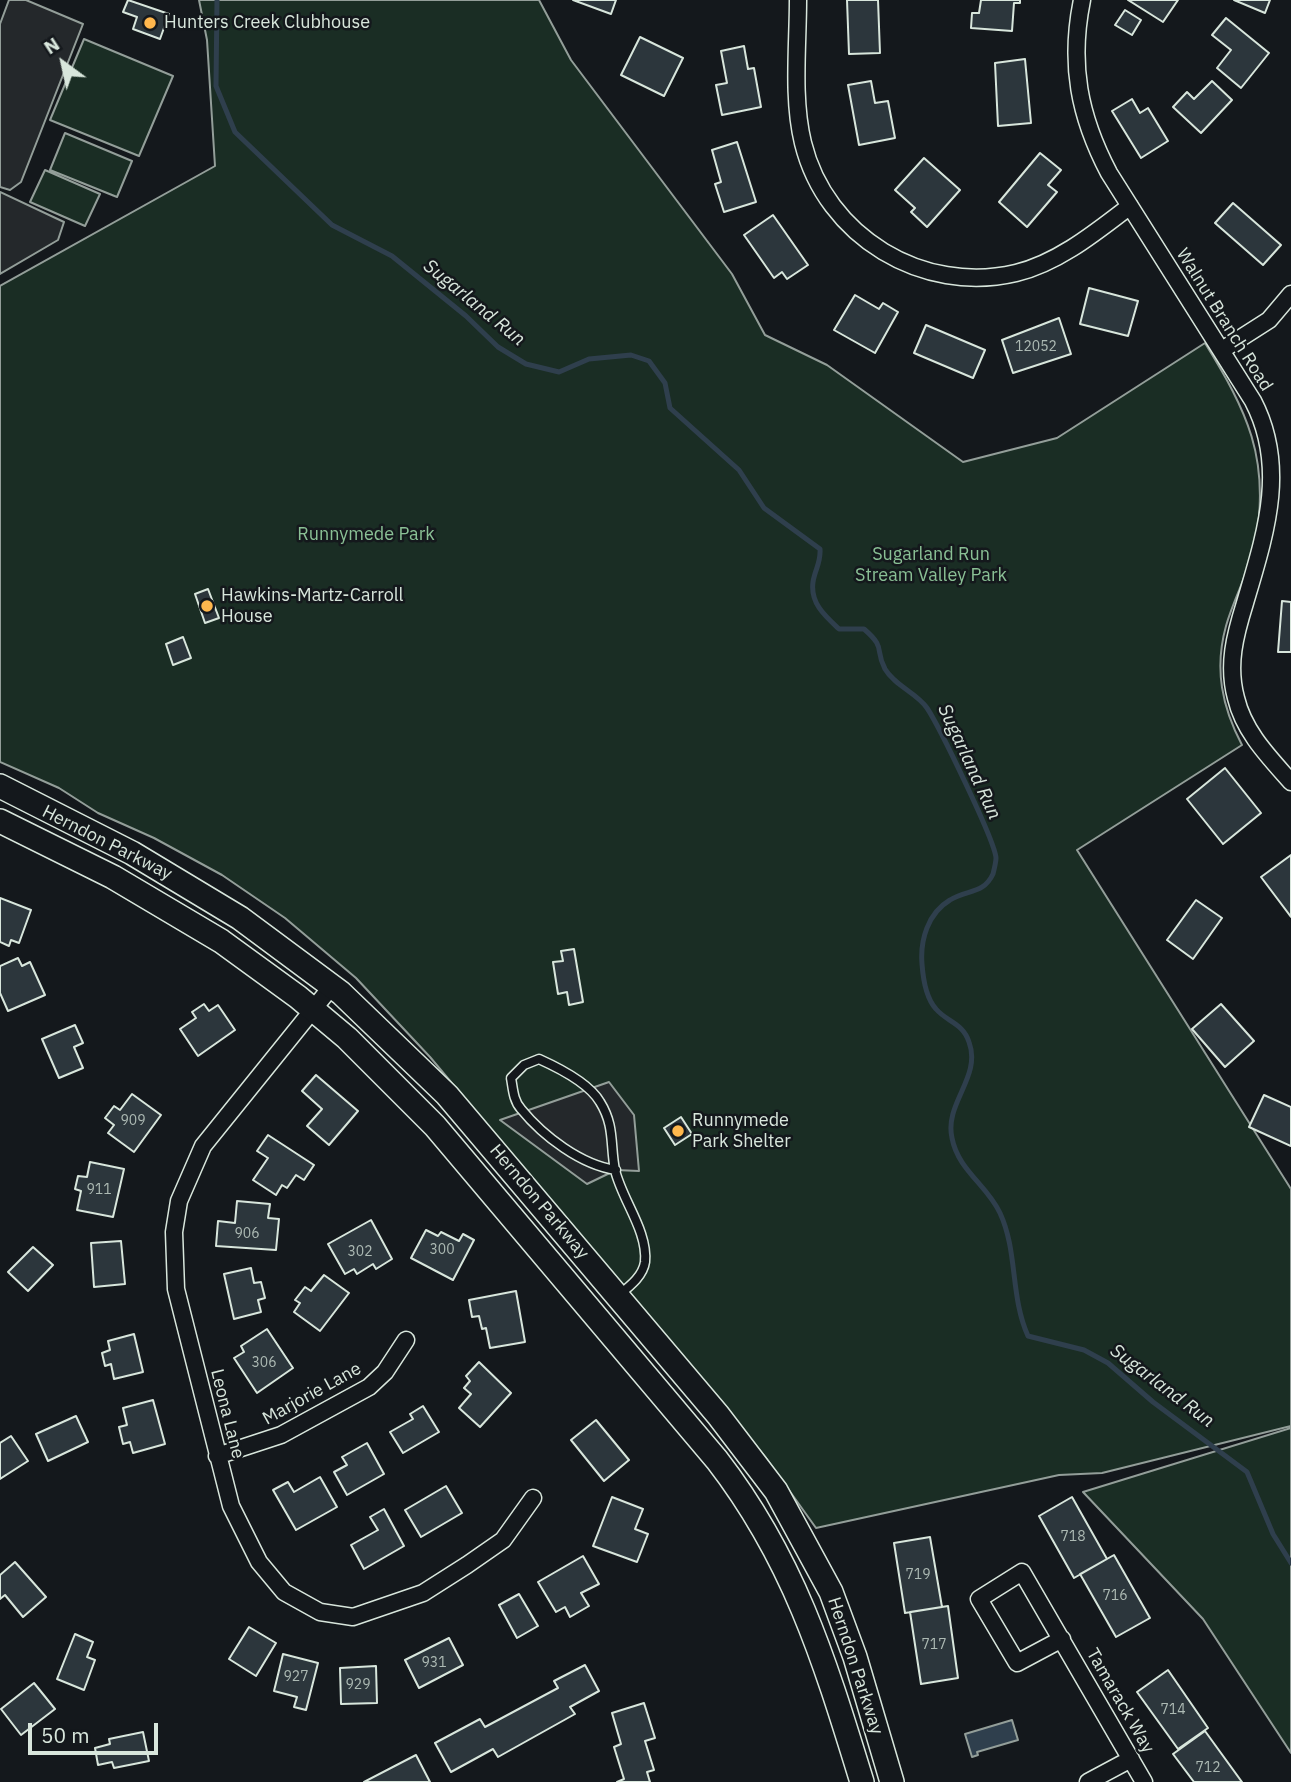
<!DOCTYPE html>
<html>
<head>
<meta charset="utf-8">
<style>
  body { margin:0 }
  #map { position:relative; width:1291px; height:1782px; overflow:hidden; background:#14181c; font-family:"IBM Plex Sans",sans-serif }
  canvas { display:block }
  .north { position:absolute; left:28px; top:28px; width:70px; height:70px; -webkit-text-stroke:5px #14181c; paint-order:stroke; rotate:327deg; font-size:19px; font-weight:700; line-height:28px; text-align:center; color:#d8e6dc }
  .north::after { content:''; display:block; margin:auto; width:24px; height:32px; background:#d8e6dc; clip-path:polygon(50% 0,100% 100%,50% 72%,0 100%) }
  .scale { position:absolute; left:28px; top:1723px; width:130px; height:32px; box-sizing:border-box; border:4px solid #d8e6dc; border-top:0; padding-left:9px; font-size:21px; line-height:24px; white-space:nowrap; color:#d8e6dc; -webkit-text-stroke:5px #14181c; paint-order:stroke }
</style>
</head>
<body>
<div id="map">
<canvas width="1291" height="1782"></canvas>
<div class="north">N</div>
<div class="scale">50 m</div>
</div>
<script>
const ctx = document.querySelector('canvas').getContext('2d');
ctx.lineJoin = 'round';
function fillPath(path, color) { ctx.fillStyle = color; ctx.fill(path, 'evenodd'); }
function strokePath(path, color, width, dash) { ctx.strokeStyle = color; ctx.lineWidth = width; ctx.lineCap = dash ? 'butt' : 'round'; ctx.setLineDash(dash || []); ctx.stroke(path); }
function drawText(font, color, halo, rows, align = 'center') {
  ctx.font = font + ' "IBM Plex Sans",sans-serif'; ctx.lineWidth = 5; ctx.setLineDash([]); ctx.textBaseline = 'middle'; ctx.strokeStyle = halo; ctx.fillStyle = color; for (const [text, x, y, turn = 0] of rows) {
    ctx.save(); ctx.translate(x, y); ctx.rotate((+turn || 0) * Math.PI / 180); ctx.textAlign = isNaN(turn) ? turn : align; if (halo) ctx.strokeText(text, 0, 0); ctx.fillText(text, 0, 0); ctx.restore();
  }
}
const green = new Path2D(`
  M 199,0 L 539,0 L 571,60 L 732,274 L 765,335 L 827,365 L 963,462 L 1057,438 L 1205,343 C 1247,411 1270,458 1256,540 C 1250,571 1234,597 1226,626 C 1214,669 1222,707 1242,745 L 1077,850 L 1291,1189 L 1291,1426 L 1102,1473 L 1059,1475 L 816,1528 L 766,1458 L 430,1057 L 356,978 L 285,918 L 222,875 L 154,838 L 98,813 L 59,788 L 0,762 L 0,286 L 215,166 L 207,40 Z
  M 84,39 L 173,76 L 139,156 L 50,120 Z
  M 65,133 L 132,161 L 117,197 L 50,170 Z
  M 45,170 L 100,194 L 85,226 L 30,202 Z
  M 1291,1428 L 1291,1753 L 1203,1619 L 1083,1492 Z`);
const parking = new Path2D(`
  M 9,0 L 26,0 L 83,24 L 21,182 L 10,190 L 0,187 L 0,24 Z
  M 0,192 L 64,222 L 58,240 L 0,274 Z
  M 609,1082 L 634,1115 L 639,1171 L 616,1170 L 587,1184 L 500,1120 Z`);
const water = new Path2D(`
  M 1012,1720 L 1018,1740 L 977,1752 L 978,1755 L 972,1757 L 965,1734 Z`);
const stream = new Path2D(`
  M 217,0 L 216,86 L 235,132 L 332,225 L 392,256 L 466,316 L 498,347 L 526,364 L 559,372 L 589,359 L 631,355 L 649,361 L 665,383 L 670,408 L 739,470 L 764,508 L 820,549 C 821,563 815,569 813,582 C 810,603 825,616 839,629 L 864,629 C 887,649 874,648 885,669 C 895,686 917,693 927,708 C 939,726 995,841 996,858 C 996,862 994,870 993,874 C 983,895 967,889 950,900 C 928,913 920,940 922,964 C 923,978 926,998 936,1009 C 947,1022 963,1023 969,1042 C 982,1077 944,1103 952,1138 C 958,1170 987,1185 1000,1213 C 1018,1252 1010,1296 1028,1336 L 1084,1350 L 1108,1363 L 1153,1402 L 1247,1472 L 1273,1534 L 1291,1563`);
const building = new Path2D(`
  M 128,0 L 169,14 L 160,39 L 133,29 L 137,17 L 123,12 Z
  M 573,0 L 616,0 L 611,14 Z
  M 847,0 L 878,0 L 880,53 L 849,54 Z
  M 981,0 L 1020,0 L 1020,3 L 1014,3 L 1012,31 L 971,28 L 972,13 L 979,13 Z
  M 1128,0 L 1178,0 L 1163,22 Z
  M 1234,0 L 1270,0 L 1265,13 Z
  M 1125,10 L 1141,20 L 1132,35 L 1115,25 Z
  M 1226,18 L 1269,53 L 1241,88 L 1217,68 L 1231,50 L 1212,35 Z
  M 640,37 L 683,58 L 664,96 L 621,75 Z
  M 744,46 L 748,69 L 754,68 L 761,107 L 722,115 L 716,85 L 727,83 L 721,51 Z
  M 1025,59 L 1031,123 L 998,126 L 995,63 Z
  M 871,81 L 875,103 L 888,101 L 895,138 L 859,145 L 848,85 Z
  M 1212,81 L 1232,100 L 1201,133 L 1173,107 L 1187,92 L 1194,99 Z
  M 1132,99 L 1140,113 L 1148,108 L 1168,141 L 1141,158 L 1112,111 Z
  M 737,142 L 756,202 L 724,212 L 715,184 L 721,182 L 712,150 Z
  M 1040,153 L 1061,170 L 1048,185 L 1057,192 L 1027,227 L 999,202 Z
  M 924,158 L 960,190 L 927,227 L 911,212 L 915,208 L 895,190 Z
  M 1233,203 L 1281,245 L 1263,265 L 1215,223 Z
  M 773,215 L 808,265 L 787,279 L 782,272 L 774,278 L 744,235 Z
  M 1089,288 L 1138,301 L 1128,336 L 1080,324 Z
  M 855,295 L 879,309 L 883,303 L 898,312 L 875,353 L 834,330 Z
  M 1059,318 L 1071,354 L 1013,373 L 1002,340 Z
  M 926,325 L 985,350 L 973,378 L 914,353 Z
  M 208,589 L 219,618 L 205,623 L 195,594 Z
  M 1282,601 L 1291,602 L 1291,652 L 1278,652 Z
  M 183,637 L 191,658 L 173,665 L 166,644 Z
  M 1225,768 L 1261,813 L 1223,844 L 1187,799 Z
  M 1291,855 L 1291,917 L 1261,877 Z
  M 0,898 L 31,910 L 19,943 L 11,940 L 9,946 L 0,942 Z
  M 1196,900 L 1222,918 L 1193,959 L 1167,940 Z
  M 574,949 L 583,1002 L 569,1005 L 567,992 L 558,994 L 553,962 L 563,961 L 561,951 Z
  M 18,958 L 22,966 L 30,962 L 45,995 L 8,1011 L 0,993 L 0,966 Z
  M 204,1004 L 209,1011 L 218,1005 L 235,1030 L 198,1056 L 180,1029 L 196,1018 L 192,1012 Z
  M 1221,1004 L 1254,1041 L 1225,1067 L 1192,1029 Z
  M 75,1025 L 83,1043 L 74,1047 L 83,1068 L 59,1078 L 42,1039 Z
  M 316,1075 L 358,1111 L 329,1145 L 307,1126 L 322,1109 L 302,1091 Z
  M 132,1094 L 161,1115 L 134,1152 L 108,1133 L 114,1125 L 105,1118 L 114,1106 L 120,1110 Z
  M 1264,1095 L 1291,1107 L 1291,1146 L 1249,1127 Z
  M 681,1117 L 692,1134 L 675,1145 L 664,1128 Z
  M 268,1135 L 314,1165 L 304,1180 L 296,1175 L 287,1188 L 282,1185 L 276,1195 L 253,1180 L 268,1158 L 257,1151 Z
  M 90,1162 L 124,1169 L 113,1217 L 77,1210 L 81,1191 L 75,1189 L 78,1176 L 87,1177 Z
  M 237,1201 L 270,1204 L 268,1218 L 279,1219 L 276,1250 L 216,1246 L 218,1221 L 235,1223 Z
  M 371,1220 L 392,1259 L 376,1269 L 373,1264 L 357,1274 L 354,1269 L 345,1274 L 328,1244 Z
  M 426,1230 L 438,1236 L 441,1232 L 459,1241 L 463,1234 L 474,1240 L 453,1280 L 411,1258 Z
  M 121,1241 L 125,1284 L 94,1287 L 91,1243 Z
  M 33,1247 L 53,1265 L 28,1291 L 8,1272 Z
  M 251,1268 L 254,1283 L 261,1282 L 265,1298 L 258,1300 L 261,1312 L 234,1319 L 224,1274 Z
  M 324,1275 L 349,1293 L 320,1331 L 294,1312 L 300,1303 L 295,1300 L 305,1287 L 311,1291 Z
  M 516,1291 L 525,1342 L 490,1348 L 486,1328 L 482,1329 L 479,1316 L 472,1317 L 469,1300 Z
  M 267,1329 L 293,1368 L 257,1393 L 234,1358 L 244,1352 L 241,1346 Z
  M 134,1334 L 143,1372 L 114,1379 L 111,1364 L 105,1366 L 102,1353 L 110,1350 L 108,1341 Z
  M 479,1362 L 511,1393 L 480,1427 L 459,1408 L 471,1394 L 464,1388 L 470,1381 L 466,1376 Z
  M 153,1400 L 165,1444 L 133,1453 L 130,1442 L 123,1444 L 119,1427 L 127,1425 L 123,1408 Z
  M 423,1406 L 439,1432 L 403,1453 L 390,1432 L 413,1419 L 410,1414 Z
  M 76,1416 L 88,1442 L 48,1461 L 36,1434 Z
  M 596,1420 L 629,1460 L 604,1481 L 571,1440 Z
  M 11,1436 L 28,1461 L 0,1479 L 0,1443 Z
  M 367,1443 L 384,1474 L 347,1495 L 334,1472 L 347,1465 L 342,1457 Z
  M 320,1477 L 337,1507 L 296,1530 L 273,1490 L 288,1482 L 294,1492 Z
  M 446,1486 L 462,1513 L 421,1537 L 405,1510 Z
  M 612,1497 L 643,1509 L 635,1529 L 648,1534 L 637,1562 L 593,1546 Z
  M 1072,1497 L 1107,1559 L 1074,1578 L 1039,1516 Z
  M 384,1509 L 404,1546 L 364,1569 L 351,1545 L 378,1530 L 370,1517 Z
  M 930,1537 L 942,1607 L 905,1613 L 894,1543 Z
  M 1114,1555 L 1150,1618 L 1116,1637 L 1080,1574 Z
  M 583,1556 L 599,1584 L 581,1593 L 589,1606 L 570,1617 L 565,1607 L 556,1612 L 538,1582 Z
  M 15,1562 L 46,1597 L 23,1617 L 5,1595 L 0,1599 L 0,1575 Z
  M 519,1594 L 538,1626 L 517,1638 L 499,1605 Z
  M 948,1606 L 958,1678 L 921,1684 L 910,1612 Z
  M 249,1627 L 276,1643 L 256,1676 L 229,1659 Z
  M 75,1634 L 93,1642 L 87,1657 L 95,1660 L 84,1690 L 57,1679 Z
  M 449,1638 L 463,1665 L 419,1688 L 405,1660 Z
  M 283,1654 L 318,1663 L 306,1710 L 294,1707 L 297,1697 L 274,1691 Z
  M 585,1665 L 599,1691 L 570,1707 L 575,1714 L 498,1757 L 493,1749 L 451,1772 L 435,1743 L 480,1719 L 485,1727 L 558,1688 L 554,1681 Z
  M 376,1666 L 377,1703 L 341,1704 L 340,1668 Z
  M 1168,1670 L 1208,1728 L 1178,1749 L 1137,1692 Z
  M 34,1683 L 55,1709 L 21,1735 L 1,1709 Z
  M 644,1703 L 655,1738 L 645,1741 L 654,1770 L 647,1772 L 650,1782 L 617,1782 L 624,1779 L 614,1747 L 621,1744 L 612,1713 Z
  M 1205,1731 L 1242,1782 L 1194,1782 L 1173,1754 Z
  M 143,1732 L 149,1761 L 114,1768 L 112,1762 L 98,1765 L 95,1748 L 110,1744 L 109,1739 Z
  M 416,1755 L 430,1782 L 364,1782 Z`);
const lane = new Path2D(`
  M 616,1170 C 581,1165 543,1136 521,1109 C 513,1100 513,1088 511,1078 L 524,1065 L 539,1059 C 559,1068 589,1083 600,1102 C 615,1126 610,1145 615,1170 C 622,1200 648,1231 645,1262 C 643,1276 630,1286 619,1295`);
const street = new Path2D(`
  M 798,0 C 798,46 792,98 803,143 C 826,237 923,295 1016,273 C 1058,263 1096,232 1130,206
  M 1082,0 C 1069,64 1079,116 1109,173 L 1253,401 C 1288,468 1265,535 1245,603 C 1235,635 1227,665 1236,698 C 1244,732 1269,757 1291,782
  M 1222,350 L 1269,320 L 1291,294
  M 332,986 L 203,1146 L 179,1201 L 174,1232 L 176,1289 L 231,1506 L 259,1562 L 284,1592 L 320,1612 L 353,1617 L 423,1593 L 467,1565 L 503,1540 L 533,1498
  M 217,1456 L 281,1435 L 369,1387 L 385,1372 L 406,1340
  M 1062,1639 L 1017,1663 L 979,1599 L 1022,1572 L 1144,1782
  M 1088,1782 L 1131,1759`);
const secondary = new Path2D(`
  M 0,786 L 132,853 L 240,918 L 341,993 L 447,1095 L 718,1415 L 776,1491 L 831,1592 L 855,1657 L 892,1782
  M 0,821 L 113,877 L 221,941 L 298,997 L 347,1038 L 435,1126 L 717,1460 C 795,1561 825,1662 862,1782`);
const markers = [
  [150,23,7,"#ffb74d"],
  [207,606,7,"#ffb74d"],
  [678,1131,7,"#ffb74d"]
];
const numberNames = [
  ["12052",1036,347],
  ["909",133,1121],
  ["911",99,1190],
  ["906",247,1234],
  ["300",442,1250],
  ["302",360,1252],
  ["306",264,1363],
  ["718",1073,1537],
  ["719",918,1575],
  ["716",1115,1596],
  ["717",934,1645],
  ["931",434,1663],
  ["927",296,1677],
  ["929",358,1685],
  ["714",1173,1710],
  ["712",1208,1768]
];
const poiNames = [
  ["Hunters Creek Clubhouse",164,23],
  ["Hawkins-Martz-Carroll",221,596],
  ["House",221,617],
  ["Runnymede",692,1121],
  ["Park Shelter",692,1142]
];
const streetNames = [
  ["Walnut Branch Road",1224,320,58],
  ["Herndon Parkway",107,843,27],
  ["Herndon Parkway",539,1202,50],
  ["Marjorie Lane",312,1394,-29],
  ["Leona Lane",227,1414,76],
  ["Herndon Parkway",855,1666,72],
  ["Tamarack Way",1120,1701,60]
];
const parkNames = [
  ["Runnymede Park",366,535],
  ["Sugarland Run",931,555],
  ["Stream Valley Park",931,576]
];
const waterNames = [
  ["Sugarland Run",474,303,39],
  ["Sugarland Run",969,762,65],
  ["Sugarland Run",1162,1386,37]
];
fillPath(green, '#1a2d24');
strokePath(green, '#939e99', 2);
fillPath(parking, '#24282b');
strokePath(parking, '#939e99', 2);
fillPath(water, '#2f3f4d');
strokePath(water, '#939e99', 2);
strokePath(stream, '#2f3f4d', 5);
fillPath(building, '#2c363c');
strokePath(building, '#d8e6dc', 2);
strokePath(lane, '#d8e6dc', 11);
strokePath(street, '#d8e6dc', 19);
strokePath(secondary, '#d8e6dc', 26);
strokePath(lane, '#14181c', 8);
strokePath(street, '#14181c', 16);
strokePath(secondary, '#14181c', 23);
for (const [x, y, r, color] of markers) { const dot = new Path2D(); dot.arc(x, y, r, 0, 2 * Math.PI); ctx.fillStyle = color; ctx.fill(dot); strokePath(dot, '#14181c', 2.5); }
drawText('14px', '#adbab4', null, numberNames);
drawText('18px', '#d8e6dc', '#14181c', poiNames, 'left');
drawText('18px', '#d8e6dc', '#14181c', streetNames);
drawText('18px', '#8ac095', '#14181c', parkNames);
drawText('italic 19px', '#d8e6dc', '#14181c', waterNames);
</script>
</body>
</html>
